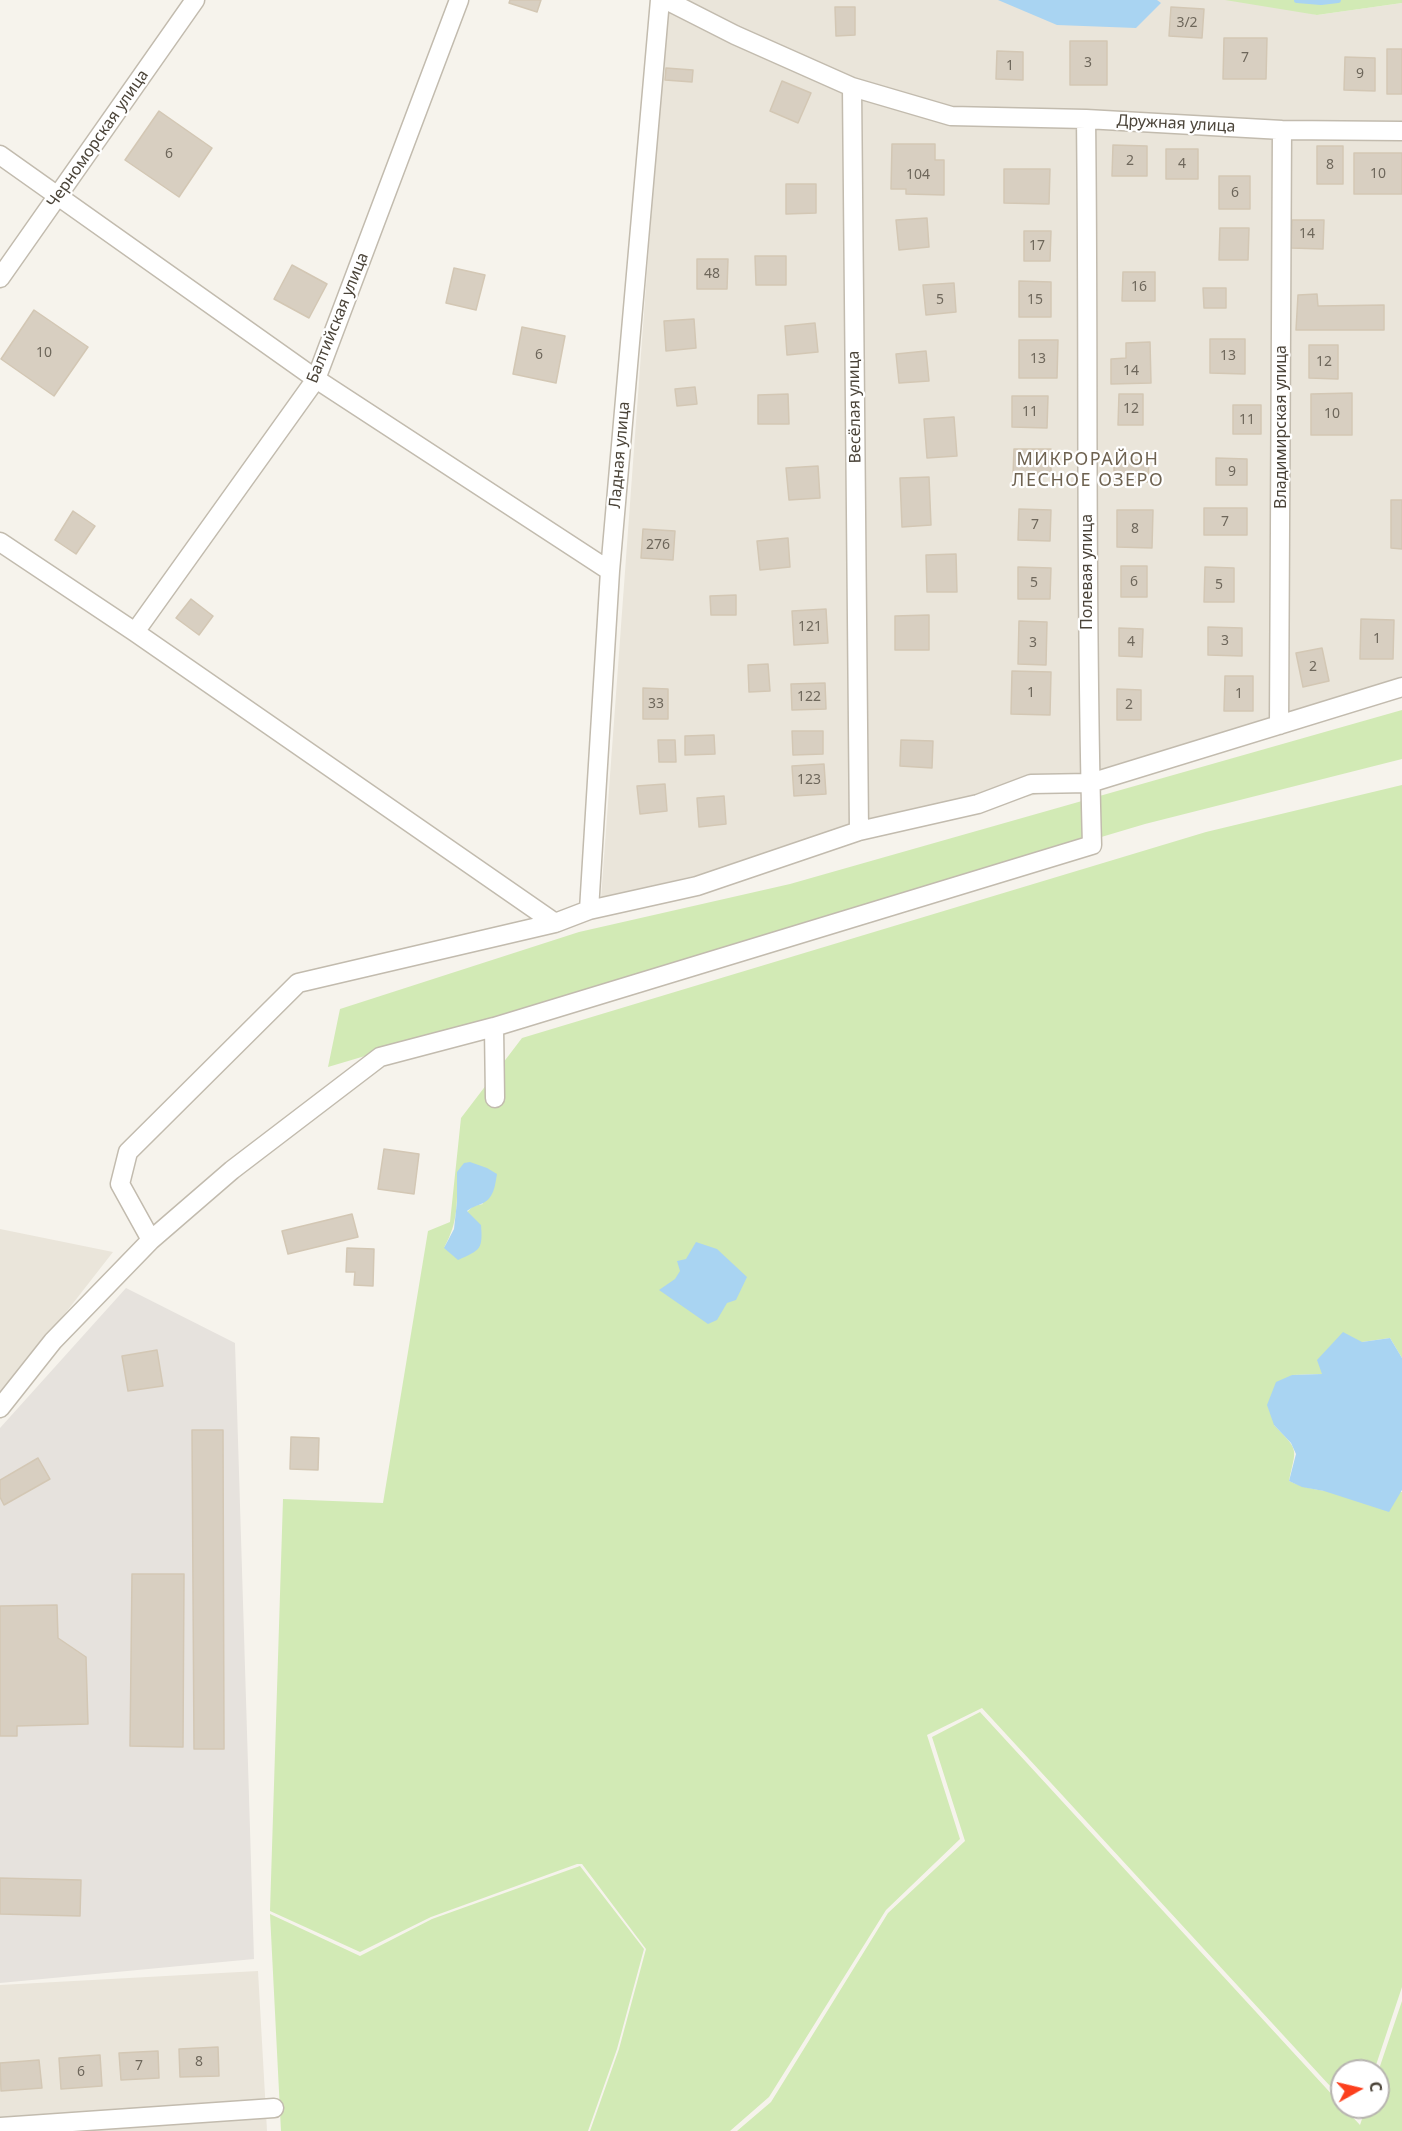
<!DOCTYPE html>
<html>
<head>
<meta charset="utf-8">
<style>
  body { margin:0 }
  #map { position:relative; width:1402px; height:2131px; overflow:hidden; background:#f6f3ec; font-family:"Noto Sans",sans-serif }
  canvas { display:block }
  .north { position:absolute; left:1330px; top:2059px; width:60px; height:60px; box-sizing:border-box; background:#fff; border:2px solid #b7b4b0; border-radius:50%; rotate:82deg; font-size:16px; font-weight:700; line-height:24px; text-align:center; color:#4b4439 }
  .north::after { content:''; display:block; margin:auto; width:21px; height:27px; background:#fc3f1d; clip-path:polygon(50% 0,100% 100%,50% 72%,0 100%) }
</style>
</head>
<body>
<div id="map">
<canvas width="1402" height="2131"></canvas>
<div class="north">С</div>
</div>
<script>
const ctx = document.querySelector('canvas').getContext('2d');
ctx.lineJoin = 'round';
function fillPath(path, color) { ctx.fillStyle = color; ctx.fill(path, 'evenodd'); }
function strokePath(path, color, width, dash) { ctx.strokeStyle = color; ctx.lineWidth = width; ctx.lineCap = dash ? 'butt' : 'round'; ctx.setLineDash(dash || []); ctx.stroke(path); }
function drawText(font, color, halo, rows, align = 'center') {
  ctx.font = font + ' "Noto Sans",sans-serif'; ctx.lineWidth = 4.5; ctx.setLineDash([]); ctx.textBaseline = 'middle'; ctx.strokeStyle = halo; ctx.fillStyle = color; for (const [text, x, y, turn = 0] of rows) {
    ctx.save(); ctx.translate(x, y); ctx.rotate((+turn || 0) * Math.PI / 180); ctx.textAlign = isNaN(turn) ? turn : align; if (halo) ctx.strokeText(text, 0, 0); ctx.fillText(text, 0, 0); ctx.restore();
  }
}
const residential = new Path2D(`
  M 667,0 L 1254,0 L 1317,15 L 1402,3 L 1402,688 L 1106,778 L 601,898 Z
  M 0,1229 L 113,1252 L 0,1397 Z
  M 258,1971 L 267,2131 L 0,2131 L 0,1985 Z`);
const industrial = new Path2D(`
  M 126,1288 L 235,1343 L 254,1959 L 0,1983 L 0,1428 Z`);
const green = new Path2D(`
  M 1225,0 L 1402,0 L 1402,3 L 1317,15 Z
  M 1402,710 L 1402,759 L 1145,824 L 328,1067 L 340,1009 L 579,932 L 790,884 Z
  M 1402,785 L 1402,1358 L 1390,1338 L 1362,1342 L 1322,1374 L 1292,1375 L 1274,1425 C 1300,1452 1296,1447 1289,1481 C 1323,1497 1365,1492 1402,1492 L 1402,1490 L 1402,1987 L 1374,2071 L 1342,2071 L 1342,2099 L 982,1708 L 927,1735 L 960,1839 L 886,1910 L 769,2097 L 730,2131 L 590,2131 L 619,2049 L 646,1949 L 582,1864 L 577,1864 L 431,1917 L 360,1952 L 270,1911 L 283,1499 L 383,1503 L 428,1231 L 450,1222 L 461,1118 L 522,1038 L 1206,832 ZM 457,1172 L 483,1204 L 473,1206 L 467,1212 L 444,1248 C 459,1220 457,1203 457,1172 Z
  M 980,1712 L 1360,2125 L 1366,2107 L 1378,2107 L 1378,2072 L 1402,2001 L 1402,2131 L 737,2131 L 771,2102 L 888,1913 L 965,1841 L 932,1737 Z
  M 580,1866 L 644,1949 L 617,2049 L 588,2131 L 281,2131 L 270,1914 L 360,1956 L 432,1919 Z`);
const water = new Path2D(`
  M 998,0 L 1157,0 L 1161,3 L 1136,28 L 1057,25 Z
  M 470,1162 L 487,1168 L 497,1174 C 495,1186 494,1199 481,1204 C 474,1207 472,1207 467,1211 L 481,1225 C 483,1250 480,1250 458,1260 L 444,1248 L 454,1229 L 457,1202 L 457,1172 L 464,1163 Z
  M 696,1242 L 717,1249 L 747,1277 L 736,1300 L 727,1303 L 717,1320 L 708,1324 L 659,1290 L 675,1279 L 680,1271 L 677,1261 L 686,1259 Z
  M 1343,1332 L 1362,1342 L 1390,1338 L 1402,1358 L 1402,1490 L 1389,1512 L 1324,1491 L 1302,1487 L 1289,1481 L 1296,1454 L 1291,1443 L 1274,1425 L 1267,1405 L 1276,1382 L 1292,1375 L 1322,1374 L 1317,1360 Z`);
const stream = new Path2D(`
  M 1297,0 L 1321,2 L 1338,0`);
const building = new Path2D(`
  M 510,0 L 541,0 L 537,12 L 509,3 Z
  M 835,7 L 855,7 L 855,35 L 836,36 Z
  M 1171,7 L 1204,9 L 1202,38 L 1169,36 Z
  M 1224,38 L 1267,38 L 1266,79 L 1223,79 Z
  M 1070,41 L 1107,41 L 1107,85 L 1070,85 Z
  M 1387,49 L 1402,49 L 1402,94 L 1387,94 Z
  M 997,51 L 1023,52 L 1023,80 L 996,79 Z
  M 1345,57 L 1375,58 L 1375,91 L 1344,90 Z
  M 666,68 L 693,70 L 692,82 L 665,80 Z
  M 782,81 L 811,93 L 798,123 L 770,111 Z
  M 159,111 L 212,148 L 179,197 L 125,160 Z
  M 892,144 L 935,144 L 935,160 L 944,160 L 944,195 L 906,194 L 906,189 L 891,189 Z
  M 1113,145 L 1147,146 L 1147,176 L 1112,176 Z
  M 1317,146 L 1343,146 L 1343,184 L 1317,184 Z
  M 1166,149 L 1198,149 L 1198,179 L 1166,179 Z
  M 1354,153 L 1402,153 L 1402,194 L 1354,194 Z
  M 1004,169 L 1050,169 L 1049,204 L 1004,203 Z
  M 1219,176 L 1250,176 L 1250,209 L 1219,209 Z
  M 786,184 L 816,184 L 816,213 L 786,214 Z
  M 927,218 L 929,247 L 899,250 L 896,220 Z
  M 1292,220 L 1324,220 L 1323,249 L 1291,248 Z
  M 1220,228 L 1249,228 L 1248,260 L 1219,260 Z
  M 1024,231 L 1051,231 L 1050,261 L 1024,261 Z
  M 755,256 L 786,256 L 786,285 L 756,285 Z
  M 697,259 L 728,259 L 727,289 L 697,289 Z
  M 292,265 L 327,284 L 309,318 L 274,299 Z
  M 454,268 L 485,275 L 476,310 L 446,303 Z
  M 1123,272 L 1155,272 L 1155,301 L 1122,301 Z
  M 1019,281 L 1051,282 L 1051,317 L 1019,317 Z
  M 954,283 L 956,312 L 926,315 L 923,285 Z
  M 1203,288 L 1226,288 L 1226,308 L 1204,308 Z
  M 1317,294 L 1318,306 L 1384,305 L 1384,330 L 1296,330 L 1298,295 Z
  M 34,310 L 88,347 L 54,396 L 1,359 Z
  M 694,319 L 696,348 L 666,351 L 664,321 Z
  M 815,323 L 818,352 L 787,355 L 785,326 Z
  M 522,327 L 565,336 L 556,383 L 513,374 Z
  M 1210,339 L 1245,339 L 1245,374 L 1210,373 Z
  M 1019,340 L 1058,340 L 1057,378 L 1019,378 Z
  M 1150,342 L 1151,383 L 1111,384 L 1111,359 L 1126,358 L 1126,343 Z
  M 1309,345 L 1338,345 L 1338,379 L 1309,378 Z
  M 926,351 L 929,381 L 899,383 L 896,354 Z
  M 695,387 L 697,404 L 677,406 L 675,389 Z
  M 1352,393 L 1352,435 L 1311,435 L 1311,394 Z
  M 788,394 L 789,424 L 758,424 L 758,395 Z
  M 1119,394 L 1143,394 L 1143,425 L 1118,425 Z
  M 1012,396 L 1048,396 L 1047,428 L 1012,427 Z
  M 1233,405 L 1261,405 L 1261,434 L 1233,434 Z
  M 954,417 L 957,456 L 927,458 L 924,419 Z
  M 1014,449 L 1051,449 L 1051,475 L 1013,475 Z
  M 1216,458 L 1247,459 L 1247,485 L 1216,485 Z
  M 1114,459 L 1149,460 L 1148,482 L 1114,482 Z
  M 818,466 L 820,498 L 789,500 L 786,468 Z
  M 929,477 L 931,525 L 902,527 L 900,478 Z
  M 1391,500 L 1402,500 L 1402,549 L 1391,548 Z
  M 1204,508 L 1247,508 L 1247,535 L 1204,535 Z
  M 1019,509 L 1051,510 L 1050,541 L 1018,540 Z
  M 1117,510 L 1153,510 L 1152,548 L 1117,547 Z
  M 73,511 L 95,526 L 76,554 L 55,540 Z
  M 643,529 L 675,531 L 673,560 L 641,558 Z
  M 788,538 L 790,567 L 760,570 L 757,541 Z
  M 956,554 L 957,592 L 927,592 L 926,555 Z
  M 1121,566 L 1147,566 L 1147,597 L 1121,597 Z
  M 1018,567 L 1051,568 L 1050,599 L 1018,599 Z
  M 1205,567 L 1234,568 L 1234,602 L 1204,602 Z
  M 736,595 L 736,615 L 711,615 L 710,596 Z
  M 191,599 L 213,616 L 199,635 L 176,618 Z
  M 826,609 L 828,643 L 794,645 L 792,611 Z
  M 929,615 L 929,650 L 895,650 L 895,616 Z
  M 1361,619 L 1394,620 L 1393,659 L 1360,659 Z
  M 1019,621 L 1047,622 L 1046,665 L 1018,664 Z
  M 1208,627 L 1242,628 L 1242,656 L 1208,655 Z
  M 1119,628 L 1143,629 L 1142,657 L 1119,656 Z
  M 1322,648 L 1329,681 L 1303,687 L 1296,653 Z
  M 768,664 L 770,691 L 749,692 L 748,665 Z
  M 1012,671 L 1051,672 L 1050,715 L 1011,714 Z
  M 1225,676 L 1253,676 L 1253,711 L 1224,711 Z
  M 825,683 L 826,709 L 792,710 L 791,684 Z
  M 643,688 L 668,689 L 668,719 L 643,719 Z
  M 1117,689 L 1141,690 L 1141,720 L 1117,720 Z
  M 792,731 L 823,731 L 823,754 L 793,755 Z
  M 714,735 L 715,754 L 685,755 L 685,736 Z
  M 658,740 L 675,740 L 676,762 L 659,762 Z
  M 901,740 L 933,741 L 932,768 L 900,766 Z
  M 824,764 L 826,794 L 794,796 L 792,766 Z
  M 665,784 L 667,811 L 640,814 L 637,786 Z
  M 724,796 L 726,824 L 699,827 L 697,798 Z
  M 384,1149 L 419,1154 L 414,1194 L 378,1189 Z
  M 352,1214 L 358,1237 L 288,1254 L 282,1231 Z
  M 347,1248 L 374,1249 L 373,1286 L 354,1285 L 355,1272 L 346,1272 Z
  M 157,1350 L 163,1386 L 128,1391 L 122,1356 Z
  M 192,1430 L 223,1430 L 224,1749 L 194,1749 Z
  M 291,1437 L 319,1438 L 318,1470 L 290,1469 Z
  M 38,1458 L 50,1479 L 4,1505 L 0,1497 L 0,1480 Z
  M 132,1574 L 184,1574 L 183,1747 L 130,1746 Z
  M 57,1605 L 58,1638 L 86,1657 L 88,1724 L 17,1726 L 17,1736 L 0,1736 L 0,1606 Z
  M 0,1878 L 81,1880 L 80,1916 L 0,1914 Z
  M 218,2047 L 219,2076 L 180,2077 L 179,2049 Z
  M 158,2051 L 159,2078 L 121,2080 L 119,2053 Z
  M 100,2055 L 102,2086 L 61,2089 L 59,2058 Z
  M 39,2060 L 42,2088 L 1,2091 L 0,2063 Z`);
const street = new Path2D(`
  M 666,0 L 735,35 L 852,87
  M 0,155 L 316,379 L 610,571
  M 0,278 L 195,0
  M 0,542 L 135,632 L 555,923
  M 135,632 L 316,379 L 459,0
  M 1279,725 L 1282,130
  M 859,831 L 852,87 L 951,116 L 1086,119 L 1282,130 L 1402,131
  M 589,910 L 610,571 L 660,0
  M 494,1027 L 495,1098
  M 151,1240 L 232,1170 L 380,1057 L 494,1027 L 1092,845 C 1085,603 1089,361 1086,119
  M 0,1408 L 53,1341 L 151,1240 L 120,1184 L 128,1152 L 298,983 L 555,923 L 589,910 L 697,886 L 859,831 L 978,804 L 1031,784 L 1090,783 L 1402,687
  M 0,2127 L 274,2108`);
const numberNames = [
  ["3/2",1187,23],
  ["7",1245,58],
  ["3",1088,63],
  ["1",1010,66],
  ["9",1360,74],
  ["6",169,154],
  ["2",1130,161],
  ["4",1182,164],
  ["8",1330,165],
  ["10",1378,174],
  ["104",918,175],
  ["6",1235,193],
  ["14",1307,234],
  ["17",1037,246],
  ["48",712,274],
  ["16",1139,287],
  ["5",940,300],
  ["15",1035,300],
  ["10",44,353],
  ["6",539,355],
  ["13",1228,356],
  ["13",1038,359],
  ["12",1324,362],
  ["14",1131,371],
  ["12",1131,409],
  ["11",1030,412],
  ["10",1332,414],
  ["11",1247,420],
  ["9",1232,472],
  ["7",1225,522],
  ["7",1035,525],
  ["8",1135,529],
  ["276",658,545],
  ["6",1134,582],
  ["5",1034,583],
  ["5",1219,585],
  ["121",810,627],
  ["1",1377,639],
  ["3",1225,641],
  ["4",1131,642],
  ["3",1033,643],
  ["2",1313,667],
  ["1",1031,693],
  ["1",1239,694],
  ["122",809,697],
  ["33",656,704],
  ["2",1129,705],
  ["123",809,780],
  ["8",199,2062],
  ["7",139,2066],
  ["6",81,2072]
];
const streetNames = [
  ["Дружная улица",1176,124,3],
  ["Черноморская улица",98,139,-55],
  ["Балтийская улица",338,318,-68],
  ["Весёлая улица",855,407,-91],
  ["Владимирская улица",1281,427,-90],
  ["Ладная улица",620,455,-85],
  ["Полевая улица",1087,572,-90]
];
const neighbourhoodNames = [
  ["МИКРОРАЙОН",1088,460],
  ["ЛЕСНОЕ ОЗЕРО",1088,481]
];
fillPath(residential, '#eae5da');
fillPath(industrial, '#e6e2dd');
fillPath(green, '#d2eab5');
fillPath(water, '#a9d4f2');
strokePath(stream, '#a9d4f2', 6);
fillPath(building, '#d8cfc1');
strokePath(building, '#d3c7b4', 1.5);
strokePath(street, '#c2bbae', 21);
strokePath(street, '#fff', 18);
drawText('14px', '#6e675b', null, numberNames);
drawText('16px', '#4b4439', '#fff', streetNames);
ctx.letterSpacing = '1.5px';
drawText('18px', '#6e6250', '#fff', neighbourhoodNames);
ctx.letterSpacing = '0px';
</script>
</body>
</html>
